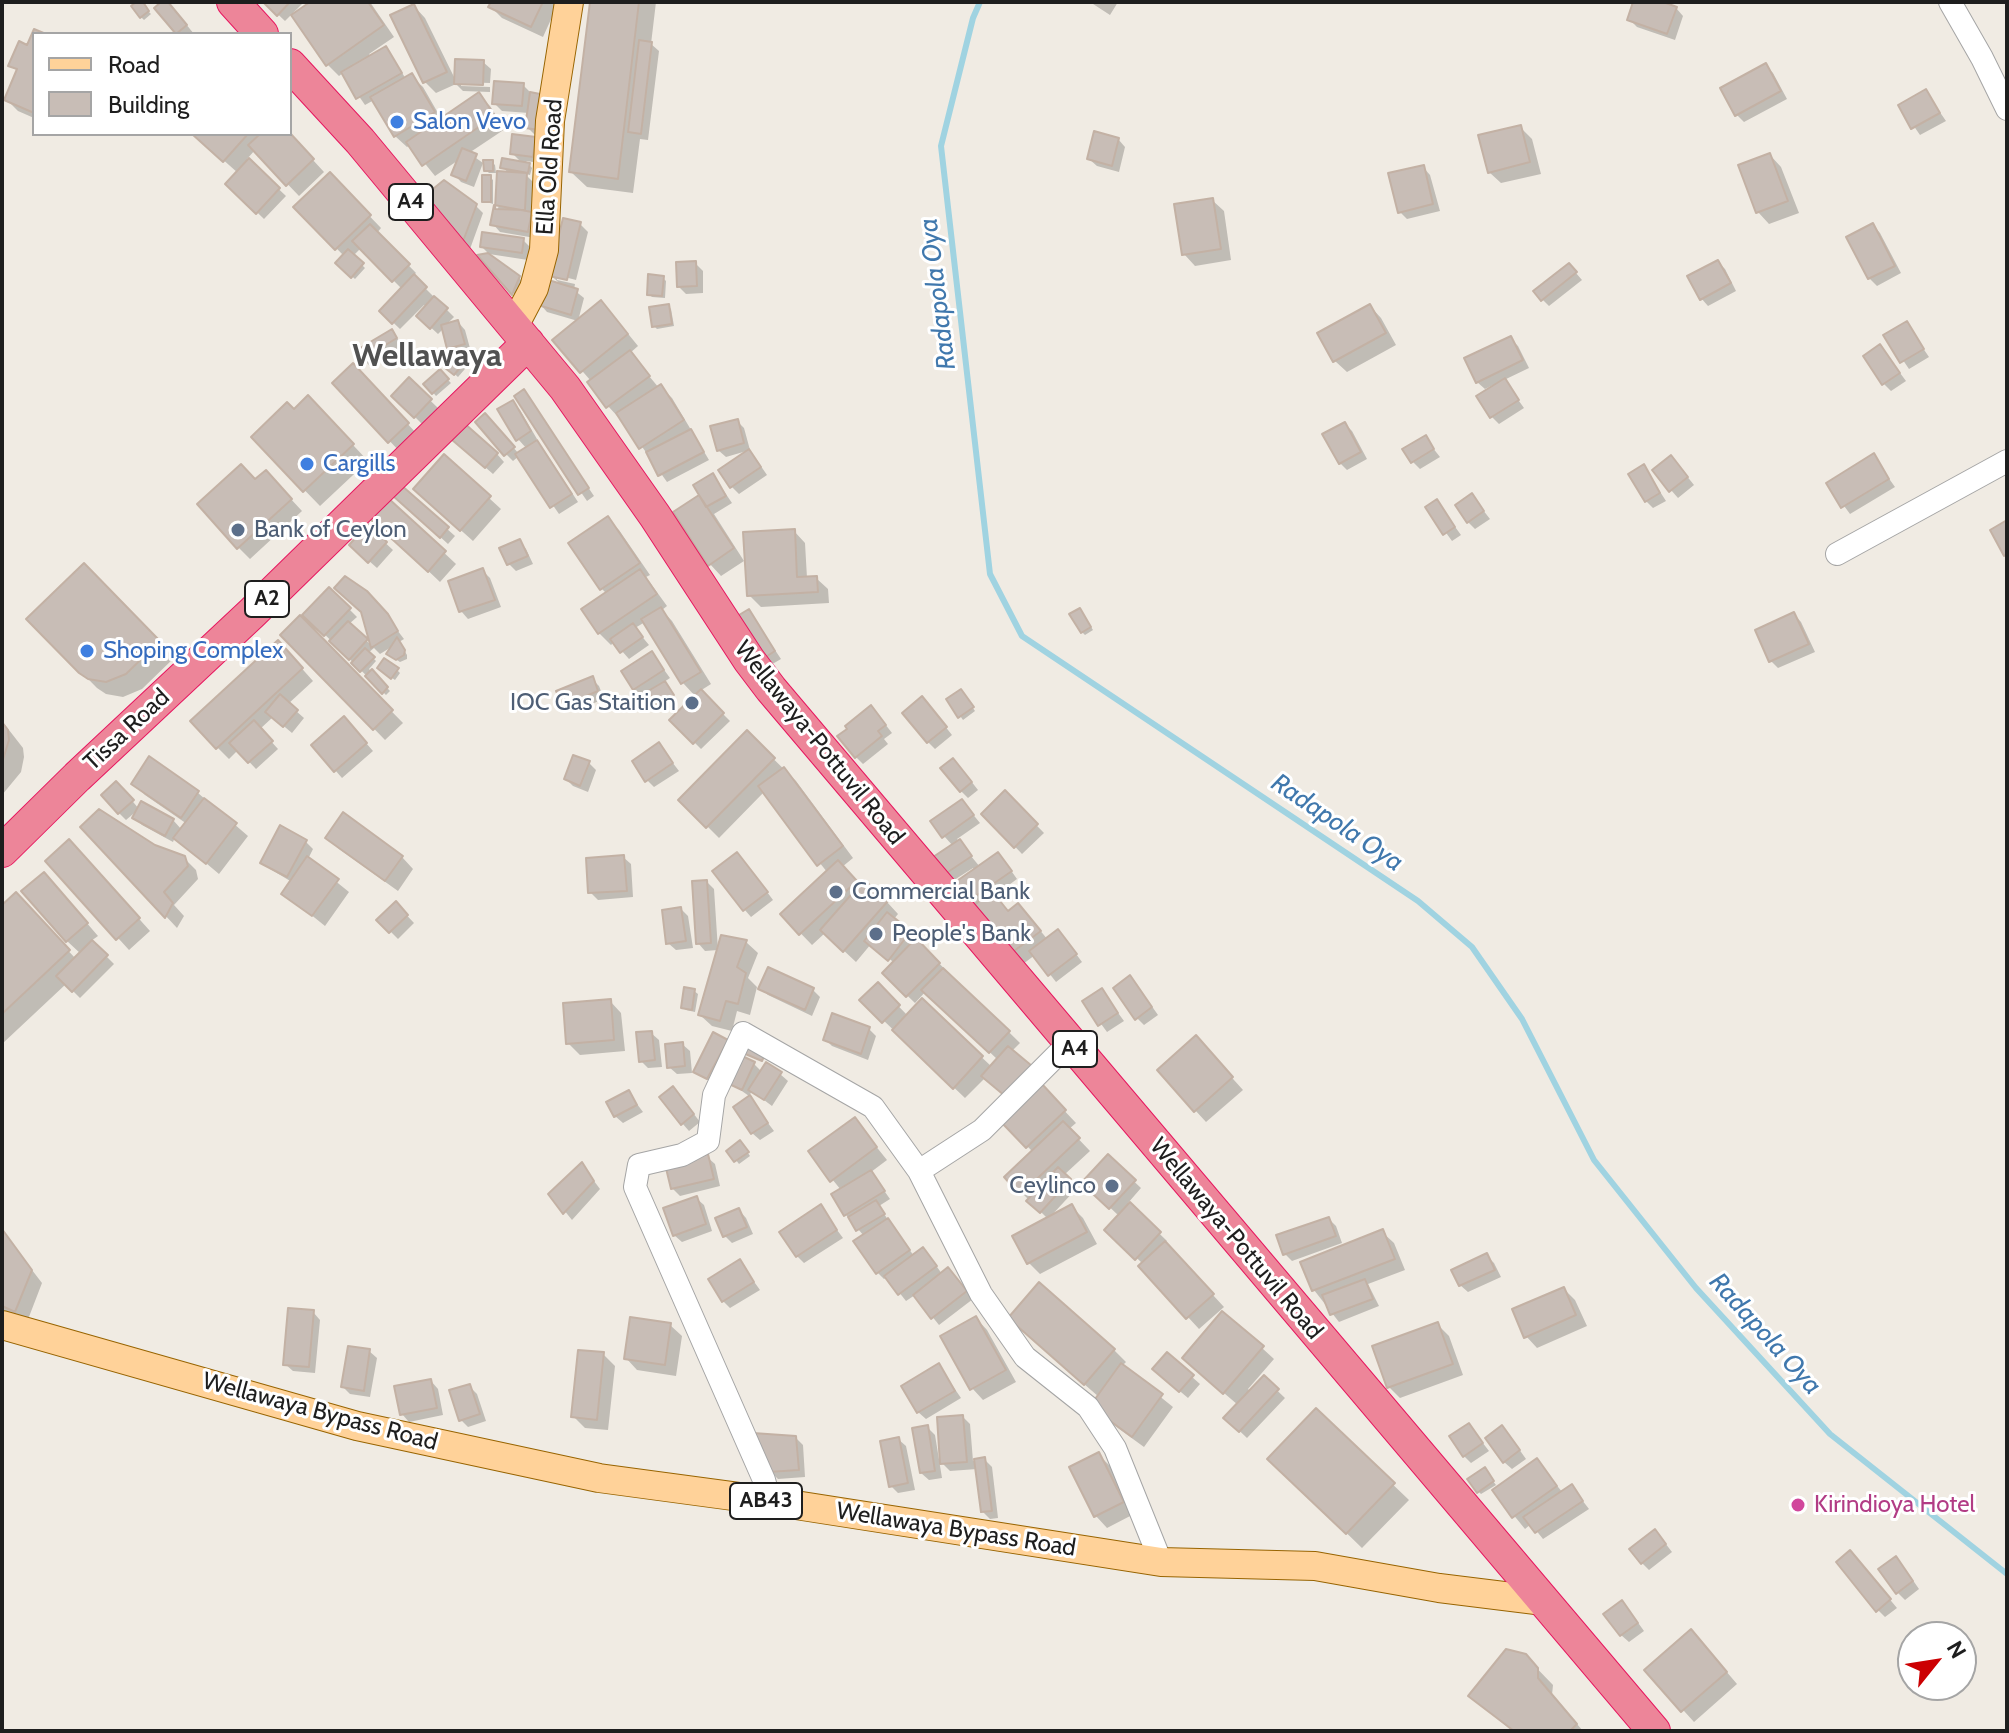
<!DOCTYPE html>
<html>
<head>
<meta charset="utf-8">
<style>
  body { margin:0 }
  #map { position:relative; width:2009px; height:1733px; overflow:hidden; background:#f0ebe3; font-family:Cabin,sans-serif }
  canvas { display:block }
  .frame { position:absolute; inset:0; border:4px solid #1e1e1e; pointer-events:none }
  .legend { position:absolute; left:32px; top:32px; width:260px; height:104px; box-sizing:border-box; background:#fff; border:2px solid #a5a5a5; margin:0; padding:10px 14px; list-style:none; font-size:24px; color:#1e1e1e }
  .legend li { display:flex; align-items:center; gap:16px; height:40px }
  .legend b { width:40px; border:2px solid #a5a5a5 }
  .north { position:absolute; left:1897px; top:1621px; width:80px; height:80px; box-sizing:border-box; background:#fff; border:2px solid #a5a5a5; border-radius:50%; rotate:60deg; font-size:22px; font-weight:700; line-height:32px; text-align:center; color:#1e1e1e }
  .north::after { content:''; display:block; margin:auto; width:28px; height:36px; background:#cc0002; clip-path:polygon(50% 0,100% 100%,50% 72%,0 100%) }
</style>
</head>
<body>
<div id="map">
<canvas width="2009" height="1733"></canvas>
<div class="frame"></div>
<ul class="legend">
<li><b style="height:10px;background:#ffd299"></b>Road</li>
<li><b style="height:22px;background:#c8bdb6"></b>Building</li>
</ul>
<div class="north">N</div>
</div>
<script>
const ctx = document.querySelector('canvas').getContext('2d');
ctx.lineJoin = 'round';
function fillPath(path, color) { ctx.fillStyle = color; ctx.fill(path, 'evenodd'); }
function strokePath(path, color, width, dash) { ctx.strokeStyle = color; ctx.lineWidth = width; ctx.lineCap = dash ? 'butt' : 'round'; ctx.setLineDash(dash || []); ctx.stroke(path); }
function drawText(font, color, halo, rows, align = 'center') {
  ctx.font = font + ' Cabin,sans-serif'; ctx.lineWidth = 6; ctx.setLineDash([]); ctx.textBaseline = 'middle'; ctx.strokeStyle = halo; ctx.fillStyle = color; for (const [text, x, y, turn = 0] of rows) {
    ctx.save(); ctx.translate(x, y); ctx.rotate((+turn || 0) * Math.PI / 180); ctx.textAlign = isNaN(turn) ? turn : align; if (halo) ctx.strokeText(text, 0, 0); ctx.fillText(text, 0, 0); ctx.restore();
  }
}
const shadow = new Path2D(`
  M 139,2 L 151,14 L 144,20 L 141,17 Z
  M 165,2 L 173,8 L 194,34 L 177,34 L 157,9 Z
  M 265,2 L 304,2 L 285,21 Z
  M 314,2 L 370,2 L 394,37 L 369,54 L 371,57 L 386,48 L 406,79 L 411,76 L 423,87 L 442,120 L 478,95 L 490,106 L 505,129 L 469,153 L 483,163 L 474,187 L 461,182 L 454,174 L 460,159 L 435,176 L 410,145 L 407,147 L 395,136 L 374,100 L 365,105 L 343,73 L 339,76 L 327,64 Z
  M 493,2 L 553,2 L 557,6 L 543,37 L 502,18 L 491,7 Z
  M 592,2 L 656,2 L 651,44 L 659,51 L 648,140 L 640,139 L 633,193 L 587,187 L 571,172 Z
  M 1090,2 L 1118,2 L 1110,15 Z
  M 1635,2 L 1657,2 L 1676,8 L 1683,16 L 1675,40 L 1637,27 L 1629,19 Z
  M 414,6 L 425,18 L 456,81 L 483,62 L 491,69 L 490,83 L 461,82 L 461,86 L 490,87 L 490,92 L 463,91 L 456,84 L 436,93 L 425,82 Z
  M 35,32 L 41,34 L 34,34 L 34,118 L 18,111 L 6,99 L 18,72 L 11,65 L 28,47 Z
  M 1765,65 L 1773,73 L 1787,99 L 1744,122 L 1737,115 Z
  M 523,85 L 530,92 L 547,136 L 535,135 L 527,127 L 529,113 L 502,111 L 494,103 Z
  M 1926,92 L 1946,121 L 1920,135 L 1900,106 Z
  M 1520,127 L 1532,139 L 1541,174 L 1501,183 L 1489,172 Z
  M 194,134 L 289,134 L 324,172 L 299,196 L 255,150 L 247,159 L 286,196 L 264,219 L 228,184 L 238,173 Z
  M 535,139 L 540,163 L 526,161 L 532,168 L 530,175 L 525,174 L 533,182 L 531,215 L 538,221 L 535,238 L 500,232 L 493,224 L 509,174 L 503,167 L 522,163 L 512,153 Z
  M 1118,139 L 1125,147 L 1119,172 L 1097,166 L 1089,159 Z
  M 1770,155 L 1781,167 L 1799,213 L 1769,224 L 1758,212 Z
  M 492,162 L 495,165 L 496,173 L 489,173 L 486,170 Z
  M 1423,167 L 1430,175 L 1440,211 L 1407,219 L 1400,212 Z
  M 330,175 L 381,228 L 377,233 L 416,273 L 413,276 L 454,317 L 446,325 L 458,322 L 465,330 L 471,352 L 462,354 L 471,362 L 458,377 L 448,368 L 457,357 L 449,348 L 444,328 L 438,334 L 426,323 L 427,307 L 424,305 L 400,329 L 381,311 L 402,289 L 361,248 L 353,256 L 365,268 L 355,279 L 337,263 L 344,256 L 296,207 Z
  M 490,177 L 493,180 L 493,204 L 484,201 Z
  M 426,197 L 476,206 L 483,213 L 470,249 Z
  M 1212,200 L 1224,211 L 1231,260 L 1195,266 L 1184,254 Z
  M 580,224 L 588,232 L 576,280 L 557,275 L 557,280 L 575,284 L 574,290 L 584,298 L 578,321 L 547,312 L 540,304 L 563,287 L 551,275 Z
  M 1873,225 L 1880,233 L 1901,273 L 1877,286 L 1869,278 Z
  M 523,240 L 530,247 L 528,260 L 489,254 L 482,247 Z
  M 481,257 L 519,278 L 526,285 L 520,300 Z
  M 1718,262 L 1725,269 L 1736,291 L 1708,306 L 1701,298 Z
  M 695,263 L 703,271 L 703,293 L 686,294 L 678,286 Z
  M 1569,265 L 1582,280 L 1549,306 L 1542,299 Z
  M 663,278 L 666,281 L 665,298 L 652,297 L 649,294 Z
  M 668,306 L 671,309 L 674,326 L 657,329 L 654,326 Z
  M 1370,306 L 1381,318 L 1396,345 L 1347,372 L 1335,361 Z
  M 612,314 L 638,346 L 630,353 L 659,388 L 661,387 L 672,398 L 709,460 L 667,482 L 621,417 L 619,418 L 608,406 L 591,381 L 555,340 Z
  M 1906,323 L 1929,357 L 1909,369 L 1886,335 Z
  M 392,331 L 403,346 L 370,366 L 363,359 Z
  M 1511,339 L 1518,346 L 1529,368 L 1504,380 L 1524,408 L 1499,424 L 1492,417 L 1494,387 L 1493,385 L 1485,389 L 1477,382 Z
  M 1880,346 L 1906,381 L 1891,391 L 1884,384 Z
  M 353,366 L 419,436 L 401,453 L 335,383 Z
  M 440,372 L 451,383 L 436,396 L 426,384 Z
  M 409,380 L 438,408 L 422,424 L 394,396 Z
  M 524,392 L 594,496 L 587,501 L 516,397 Z
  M 512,402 L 520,410 L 537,439 L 535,441 L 544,450 L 578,502 L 559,514 L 519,456 L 513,461 L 506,454 L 492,423 L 519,454 L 527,449 L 518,439 Z
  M 294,411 L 323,413 L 368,461 L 320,506 L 253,437 Z
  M 737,421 L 744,428 L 750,450 L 726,457 L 718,450 Z
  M 1345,424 L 1352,431 L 1367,459 L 1347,470 L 1340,463 Z
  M 1425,438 L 1440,457 L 1420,469 L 1413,462 Z
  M 461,446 L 497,454 L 504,462 L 493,474 Z
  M 1873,456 L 1895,487 L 1850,514 L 1828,484 Z
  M 444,457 L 501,509 L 473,541 L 427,500 Z
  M 756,459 L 767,475 L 739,494 L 732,487 Z
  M 1678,465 L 1694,485 L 1678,498 L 1671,490 Z
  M 1644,467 L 1666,501 L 1653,508 L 1646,501 Z
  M 713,475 L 732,503 L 714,514 L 744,561 L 721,576 L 710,564 L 699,497 Z
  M 255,482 L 277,484 L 302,511 L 250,559 L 238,547 Z
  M 401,488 L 455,536 L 448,544 L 402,502 Z
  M 1472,496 L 1490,519 L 1475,529 L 1468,522 Z
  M 388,500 L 456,564 L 440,582 L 384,529 Z
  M 1437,502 L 1461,535 L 1452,541 L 1428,508 Z
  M 607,519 L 619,530 L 650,575 L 646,577 L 667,606 L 662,610 L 672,621 L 711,684 L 700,691 L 730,721 L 701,749 L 672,720 L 696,697 L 683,683 L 645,622 L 635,628 L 649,645 L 629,659 L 614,642 L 611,645 L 599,633 L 583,610 L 607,594 L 602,589 Z
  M 368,527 L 393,550 L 377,568 L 359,552 Z
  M 794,531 L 805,543 L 807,578 L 816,578 L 828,589 L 829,603 L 761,607 L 749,595 Z
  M 519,541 L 526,549 L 533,564 L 516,571 L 509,564 Z
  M 84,566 L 174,658 L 142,689 L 123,697 L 106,694 L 97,688 L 29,619 Z
  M 483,571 L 490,578 L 501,607 L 468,619 L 461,611 Z
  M 329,589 L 357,617 L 349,624 L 373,647 L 363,612 L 374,600 L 404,639 L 399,642 L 407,655 L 407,659 L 400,662 L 391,656 L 393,646 L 380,654 L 374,648 L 368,653 L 376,661 L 369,669 L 390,691 L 386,695 L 305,615 Z
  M 749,611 L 781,659 L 769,666 Z
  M 1082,613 L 1093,630 L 1085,635 L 1082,632 Z
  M 1794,614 L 1801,622 L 1815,652 L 1778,668 L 1771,661 Z
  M 300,618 L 403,723 L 385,740 L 283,635 Z
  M 652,653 L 670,678 L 664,682 L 675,698 L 661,707 L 650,691 L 641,696 L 634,689 Z
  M 289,654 L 313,681 L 288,704 L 304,718 L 292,733 L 273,717 L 260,729 L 278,749 L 256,769 L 238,750 L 229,759 L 217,747 Z
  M 397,670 L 400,673 L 395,680 L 382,671 Z
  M 592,679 L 599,686 L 604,699 L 572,712 L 565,704 Z
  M 964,695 L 975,711 L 963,720 L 949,700 Z
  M 929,706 L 952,735 L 935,749 L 928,742 Z
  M 878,715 L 892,733 L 884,739 L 888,744 L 863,764 L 856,757 Z
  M 2,721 L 23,748 L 24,757 L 21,772 L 2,795 Z
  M 351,726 L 373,751 L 342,778 L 335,770 Z
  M 747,733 L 796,781 L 853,858 L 842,867 L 861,887 L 864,882 L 887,902 L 898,914 L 894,919 L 1020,1043 L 965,1098 L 862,1000 L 878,985 L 908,1016 L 922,1001 L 992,1067 L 998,1060 L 936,1001 L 927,990 L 915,1003 L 884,973 L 897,965 L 871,944 L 856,962 L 825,933 L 812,945 L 782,914 L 827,872 L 764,792 L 719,838 L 681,800 Z
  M 659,745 L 679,771 L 654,787 L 647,780 Z
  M 149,759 L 198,793 L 248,836 L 219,874 L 175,837 L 173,842 L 142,825 L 135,818 L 139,809 L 126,820 L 119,813 L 124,791 L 139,809 L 173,820 L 182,830 L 187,824 L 145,795 L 133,783 Z
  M 589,763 L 596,770 L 588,792 L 573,786 L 566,779 Z
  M 960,767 L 978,790 L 968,798 L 961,791 Z
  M 1005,793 L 1044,833 L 1022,854 L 984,814 Z
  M 962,801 L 980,823 L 957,839 L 980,867 L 1005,862 L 1017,879 L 994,896 L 1009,912 L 1029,917 L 1048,940 L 1065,939 L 1082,962 L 1056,982 L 1035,955 L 1023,964 L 969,901 L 975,871 L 973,868 L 951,882 L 944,875 L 953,846 L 944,836 Z
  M 83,827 L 184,858 L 196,870 L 198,879 L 174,905 L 184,916 L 177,928 Z
  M 328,838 L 402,857 L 413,869 L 398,891 L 339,849 Z
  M 306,842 L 313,849 L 308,859 L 349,892 L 325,926 L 284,893 L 292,882 L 270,869 L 262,862 Z
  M 80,853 L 150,931 L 129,950 L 48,861 Z
  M 623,857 L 631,864 L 633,897 L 598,900 L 590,892 Z
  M 744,861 L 773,900 L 751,917 L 744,909 Z
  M 707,882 L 714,889 L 718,950 L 705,951 L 698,943 Z
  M 55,886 L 98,936 L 91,941 L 114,964 L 80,998 L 66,984 L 2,1044 L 2,908 L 31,911 L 76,959 L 81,954 L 67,941 Z
  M 396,904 L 414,923 L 398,939 L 379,920 Z
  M 681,909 L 688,916 L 693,948 L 676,950 L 668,943 Z
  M 746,942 L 758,953 L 748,978 L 757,987 L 750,1015 L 737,1011 L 732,1031 L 712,1026 L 700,1015 Z
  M 769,970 L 813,990 L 820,997 L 812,1016 L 768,995 L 760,988 Z
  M 1137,985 L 1158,1015 L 1144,1025 L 1137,1018 Z
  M 694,991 L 698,994 L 695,1012 L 686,1010 L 683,1007 Z
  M 1102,991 L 1124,1021 L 1107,1032 L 1085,1002 Z
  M 610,1001 L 621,1013 L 625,1051 L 580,1055 L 568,1043 Z
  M 869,1029 L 876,1036 L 868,1060 L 832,1046 L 825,1039 Z
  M 651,1033 L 659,1040 L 662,1067 L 648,1068 L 641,1061 Z
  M 727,1041 L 715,1085 L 695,1071 Z
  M 682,1044 L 690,1051 L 692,1073 L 677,1074 L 669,1067 Z
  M 1207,1050 L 1243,1090 L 1206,1122 L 1195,1110 Z
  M 754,1064 L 762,1072 L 780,1074 L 788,1081 L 772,1106 L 752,1091 L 749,1096 L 729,1082 Z
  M 1042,1087 L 1076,1123 L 1069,1129 L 1090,1151 L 1064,1175 L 1077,1188 L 1050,1217 L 1071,1206 L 1083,1218 L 1097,1244 L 1040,1274 L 1029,1263 L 1048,1219 L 1006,1177 L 1033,1152 L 1004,1123 Z
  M 628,1092 L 643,1112 L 623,1123 L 615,1116 Z
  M 680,1096 L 700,1122 L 689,1131 L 682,1123 Z
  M 749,1098 L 774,1131 L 760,1140 L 752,1133 Z
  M 854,1119 L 887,1160 L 871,1172 L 890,1199 L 879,1206 L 890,1223 L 914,1256 L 930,1257 L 942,1274 L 955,1277 L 973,1299 L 939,1325 L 915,1295 L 906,1301 L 887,1277 L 884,1279 L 877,1272 L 864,1236 L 846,1215 L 834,1195 L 841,1190 L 810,1152 Z
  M 743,1146 L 750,1156 L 739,1164 L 729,1151 Z
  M 707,1157 L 715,1164 L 720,1186 L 680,1196 L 672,1188 Z
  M 1108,1157 L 1141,1188 L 1128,1203 L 1167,1241 L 1165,1243 L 1224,1307 L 1199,1329 L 1141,1266 L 1143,1264 L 1107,1229 L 1119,1216 L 1084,1183 Z
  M 582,1165 L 600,1189 L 572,1220 L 551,1194 Z
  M 696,1198 L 704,1205 L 712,1231 L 682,1242 L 674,1235 Z
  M 820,1207 L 843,1238 L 804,1263 L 797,1256 Z
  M 739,1210 L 746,1218 L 753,1234 L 732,1243 L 725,1236 Z
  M 1329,1219 L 1336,1226 L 1342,1243 L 1292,1261 L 1284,1253 Z
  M 2,1231 L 42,1283 L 27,1322 L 2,1311 Z
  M 1382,1232 L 1394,1243 L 1405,1270 L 1368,1284 L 1379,1306 L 1339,1322 L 1314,1290 Z
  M 1487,1256 L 1494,1263 L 1501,1277 L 1468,1292 L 1460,1285 Z
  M 740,1262 L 760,1290 L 730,1308 L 723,1301 Z
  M 1040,1285 L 1114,1350 L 1126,1362 L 1122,1366 L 1173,1407 L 1144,1447 L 1104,1418 L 1099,1397 L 1022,1330 Z
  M 1564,1289 L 1575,1300 L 1587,1326 L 1537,1348 L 1526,1336 Z
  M 313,1312 L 320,1320 L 315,1373 L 293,1371 L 285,1364 Z
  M 976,1318 L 987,1330 L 1016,1382 L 983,1400 L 972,1388 Z
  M 670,1325 L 682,1336 L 676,1376 L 637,1370 L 626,1358 Z
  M 1438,1325 L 1449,1336 L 1463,1375 L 1400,1398 L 1388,1386 Z
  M 1262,1348 L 1274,1359 L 1248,1389 L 1251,1392 L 1264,1378 L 1285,1398 L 1247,1438 L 1226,1418 L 1238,1405 L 1196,1369 Z
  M 369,1351 L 377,1358 L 370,1397 L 350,1394 L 343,1387 Z
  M 603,1354 L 615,1366 L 608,1430 L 585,1428 L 573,1416 Z
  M 1167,1355 L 1200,1384 L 1188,1398 L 1162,1376 Z
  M 939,1366 L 961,1398 L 926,1419 L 918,1412 Z
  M 431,1381 L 438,1389 L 443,1415 L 409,1422 L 402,1414 Z
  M 469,1386 L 477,1394 L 486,1421 L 468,1427 L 460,1419 Z
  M 1316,1411 L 1409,1500 L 1362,1548 L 1270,1459 Z
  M 963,1417 L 970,1424 L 973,1461 L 984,1459 L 992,1467 L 998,1518 L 990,1519 L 983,1512 L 977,1469 L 950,1471 L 942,1463 Z
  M 1469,1425 L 1489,1451 L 1471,1463 L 1464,1456 Z
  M 927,1427 L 935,1435 L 942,1478 L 929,1480 L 921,1473 Z
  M 1509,1435 L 1526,1459 L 1512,1469 L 1504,1462 Z
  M 796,1438 L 803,1445 L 805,1477 L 778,1479 L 770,1471 Z
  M 898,1439 L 906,1446 L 915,1490 L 898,1493 L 891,1486 Z
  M 1098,1454 L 1110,1466 L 1134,1514 L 1107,1528 L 1096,1516 L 1071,1468 Z
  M 1536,1460 L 1563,1493 L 1572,1487 L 1589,1509 L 1543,1539 L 1531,1524 L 1525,1529 L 1494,1491 Z
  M 1487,1473 L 1496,1485 L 1481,1494 L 1478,1491 Z
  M 1662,1539 L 1672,1552 L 1649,1570 L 1642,1563 Z
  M 1857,1560 L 1897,1608 L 1885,1617 L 1878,1610 Z
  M 1903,1566 L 1919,1589 L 1905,1600 L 1897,1592 Z
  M 1629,1610 L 1644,1631 L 1629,1642 L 1621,1635 Z
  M 1702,1643 L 1737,1684 L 1694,1722 L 1647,1670 Z
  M 1525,1656 L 1553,1685 L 1552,1695 L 1583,1731 L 1512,1731 L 1471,1696 Z`);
const stream = new Path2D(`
  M 980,2 L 973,18 L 941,146 L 990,574 L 1022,636 L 1418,901 L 1472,947 L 1522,1019 L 1594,1160 L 1696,1288 L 1830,1434 L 2007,1574`);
const building = new Path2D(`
  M 136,2 L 143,2 L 149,11 L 140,18 L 131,6 Z
  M 161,2 L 168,2 L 187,25 L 176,34 L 154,8 Z
  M 263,2 L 290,2 L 277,16 Z
  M 310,2 L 368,2 L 384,25 L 326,66 L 291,15 Z
  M 491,2 L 543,2 L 531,27 L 488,7 Z
  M 590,2 L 639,2 L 618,179 L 569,172 Z
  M 1633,2 L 1663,2 L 1677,7 L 1667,34 L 1627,20 Z
  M 414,4 L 447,72 L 423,83 L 390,15 Z
  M 34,29 L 46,34 L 34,34 L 34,113 L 4,100 L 17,69 L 8,66 L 19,41 L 27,45 Z
  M 639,40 L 652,42 L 641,134 L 628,132 Z
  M 386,46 L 402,73 L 356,99 L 341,72 Z
  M 455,59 L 484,60 L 483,85 L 454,84 Z
  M 1766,63 L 1781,91 L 1735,116 L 1720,88 Z
  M 412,73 L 435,112 L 394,137 L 370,97 Z
  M 494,81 L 524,83 L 522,106 L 492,104 Z
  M 1926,89 L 1940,113 L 1911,129 L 1898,105 Z
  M 479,92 L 495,116 L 422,166 L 406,142 Z
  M 530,92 L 545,95 L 540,130 L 525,128 Z
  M 1521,125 L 1530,162 L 1488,173 L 1478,135 Z
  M 1094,131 L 1119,138 L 1112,166 L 1087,159 Z
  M 290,133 L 314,159 L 286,186 L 248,145 L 260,134 Z
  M 192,134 L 248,134 L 223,162 Z
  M 512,134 L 536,137 L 533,157 L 510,154 Z
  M 462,148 L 477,154 L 466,181 L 451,175 Z
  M 1770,153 L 1788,201 L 1756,213 L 1738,165 Z
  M 249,158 L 280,188 L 256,214 L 225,184 Z
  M 502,158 L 530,163 L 528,173 L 500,168 Z
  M 483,160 L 493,160 L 493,171 L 484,171 Z
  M 1424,165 L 1433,204 L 1398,213 L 1388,173 Z
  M 497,171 L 527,173 L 525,210 L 495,209 Z
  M 330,172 L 371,215 L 335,250 L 293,207 Z
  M 482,175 L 491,175 L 491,202 L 482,202 Z
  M 444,180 L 477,204 L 462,244 L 423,197 Z
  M 1213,198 L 1221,249 L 1182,255 L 1174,204 Z
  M 494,205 L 532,212 L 528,232 L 490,225 Z
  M 563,218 L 581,222 L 567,280 L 549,276 Z
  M 1873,223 L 1895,266 L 1868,279 L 1846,237 Z
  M 370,224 L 410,264 L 392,282 L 352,241 Z
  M 482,232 L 524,238 L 522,253 L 480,247 Z
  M 348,249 L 364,263 L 351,278 L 335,263 Z
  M 488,253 L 520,276 L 512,295 L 477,255 Z
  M 1718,260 L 1731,283 L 1700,300 L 1687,276 Z
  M 696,261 L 697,286 L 677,287 L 676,262 Z
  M 1569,263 L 1577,272 L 1541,301 L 1533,291 Z
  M 414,274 L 427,287 L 392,324 L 379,311 Z
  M 648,274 L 664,276 L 662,296 L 647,295 Z
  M 545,279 L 578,289 L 571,315 L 538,305 Z
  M 434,296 L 448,308 L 430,329 L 416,316 Z
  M 601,300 L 628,334 L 580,373 L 552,340 Z
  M 669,304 L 672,324 L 652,327 L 649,307 Z
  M 1370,304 L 1386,333 L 1333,362 L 1317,333 Z
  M 458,320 L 465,344 L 447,349 L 441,325 Z
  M 1907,321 L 1924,349 L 1900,363 L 1883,335 Z
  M 392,329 L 397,338 L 361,360 L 355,351 Z
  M 1511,336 L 1523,360 L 1476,383 L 1464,358 Z
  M 1880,344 L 1900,373 L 1882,385 L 1863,356 Z
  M 461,350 L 469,357 L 454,375 L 445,368 Z
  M 630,350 L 650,376 L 606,408 L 587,382 Z
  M 353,363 L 409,423 L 388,443 L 332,383 Z
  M 440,369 L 449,379 L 432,394 L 423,384 Z
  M 409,377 L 432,399 L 414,418 L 391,396 Z
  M 1505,378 L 1519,400 L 1490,418 L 1476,396 Z
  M 661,384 L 684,420 L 639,449 L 616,413 Z
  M 524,389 L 589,488 L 578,495 L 514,396 Z
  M 308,395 L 354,444 L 303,492 L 251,437 L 287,402 L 294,409 Z
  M 513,400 L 531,431 L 516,441 L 497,409 Z
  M 485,413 L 515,447 L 504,456 L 475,422 Z
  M 738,419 L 744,443 L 717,451 L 710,426 Z
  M 1345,422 L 1361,452 L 1339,464 L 1322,434 Z
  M 464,423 L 498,453 L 485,468 L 451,439 Z
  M 691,429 L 704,452 L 658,476 L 646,452 Z
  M 1426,435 L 1434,449 L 1411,463 L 1402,449 Z
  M 537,440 L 572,494 L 550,508 L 515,454 Z
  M 749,449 L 761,467 L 730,488 L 718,470 Z
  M 1874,453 L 1889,479 L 1841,508 L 1826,483 Z
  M 444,454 L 491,496 L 460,531 L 413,489 Z
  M 1671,455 L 1688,477 L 1669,492 L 1652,470 Z
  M 241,464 L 255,479 L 266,470 L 292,499 L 237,549 L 197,504 Z
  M 1644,464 L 1660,493 L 1645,502 L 1628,474 Z
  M 713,473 L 726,496 L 706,507 L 693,485 Z
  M 401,485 L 449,527 L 440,538 L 392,495 Z
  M 1472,493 L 1484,511 L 1467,523 L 1455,505 Z
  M 699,495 L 734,548 L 708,566 L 673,512 Z
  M 388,498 L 446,551 L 428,572 L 369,518 Z
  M 1437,499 L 1455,527 L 1443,535 L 1425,507 Z
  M 608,516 L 640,563 L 600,590 L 568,543 Z
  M 2007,520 L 2007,554 L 2004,556 L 1990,530 Z
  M 368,524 L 387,542 L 368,563 L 349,545 Z
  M 795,529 L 797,577 L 817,576 L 818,592 L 747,596 L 743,532 Z
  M 520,539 L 528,556 L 507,565 L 499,548 Z
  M 84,563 L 160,641 L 126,674 L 106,682 L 88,679 L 79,673 L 26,619 Z
  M 483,568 L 495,600 L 459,612 L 448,581 Z
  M 640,569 L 657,594 L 598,634 L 581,609 Z
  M 345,576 L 367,591 L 388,614 L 398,631 L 371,648 L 361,612 L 334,588 Z
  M 329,587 L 351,608 L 324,636 L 302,615 Z
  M 661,607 L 701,672 L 681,684 L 641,619 Z
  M 1080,608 L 1091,627 L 1081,633 L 1069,614 Z
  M 749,609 L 775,651 L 761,660 L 734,618 Z
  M 1794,612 L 1809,644 L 1769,662 L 1755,630 Z
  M 300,615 L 393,710 L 373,730 L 280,635 Z
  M 348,621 L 368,639 L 349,660 L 329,641 Z
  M 633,623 L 643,637 L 620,653 L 610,639 Z
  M 397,637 L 405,650 L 404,655 L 396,660 L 386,654 Z
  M 278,640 L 303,668 L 216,749 L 190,721 Z
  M 365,648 L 375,657 L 360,672 L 351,663 Z
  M 652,651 L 664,670 L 633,690 L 621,671 Z
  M 384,658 L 399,668 L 391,679 L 377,668 Z
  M 372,669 L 388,687 L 382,694 L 365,676 Z
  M 593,676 L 598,691 L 563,706 L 556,691 Z
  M 665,681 L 674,695 L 656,705 L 648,691 Z
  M 701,689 L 724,713 L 693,744 L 669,720 Z
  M 961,689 L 974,707 L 958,718 L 946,699 Z
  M 280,694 L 298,710 L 283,727 L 265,712 Z
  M 922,696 L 947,727 L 927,743 L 902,713 Z
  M 871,705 L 886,725 L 878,731 L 882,736 L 855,758 L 837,736 L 847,729 L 845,726 Z
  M 344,716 L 367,743 L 334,772 L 311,745 Z
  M 254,720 L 273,741 L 248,763 L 229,743 Z
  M 2,722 L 8,730 L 9,740 L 2,763 Z
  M 747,730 L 775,758 L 706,828 L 678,800 Z
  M 659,742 L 673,763 L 645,782 L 632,761 Z
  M 573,755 L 590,761 L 580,786 L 564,779 Z
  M 149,756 L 199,791 L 181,818 L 131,784 Z
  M 953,758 L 972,782 L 960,792 L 940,768 Z
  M 784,767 L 843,846 L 817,866 L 758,786 Z
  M 116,781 L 134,800 L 118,814 L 101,795 Z
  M 1005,790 L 1038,824 L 1014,848 L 981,814 Z
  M 204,798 L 237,823 L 206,864 L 173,838 Z
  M 962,799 L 974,815 L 942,838 L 930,821 Z
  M 141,801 L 174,819 L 165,836 L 132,818 Z
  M 99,809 L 155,845 L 185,856 L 188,866 L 164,892 L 173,903 L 165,918 L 80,827 Z
  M 343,812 L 403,856 L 385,881 L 325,838 Z
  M 280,825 L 307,840 L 287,877 L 260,863 Z
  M 69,839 L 140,918 L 116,940 L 45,861 Z
  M 960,839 L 972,856 L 942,876 L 930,859 Z
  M 737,852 L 768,892 L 743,911 L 712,871 Z
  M 998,852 L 1012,871 L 967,902 L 954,883 Z
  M 624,855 L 627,891 L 588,893 L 586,858 Z
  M 307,856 L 339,879 L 312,916 L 281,894 Z
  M 838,860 L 857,881 L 799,935 L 780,914 Z
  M 44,872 L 88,923 L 66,942 L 21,891 Z
  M 707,880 L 711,943 L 696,944 L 692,881 Z
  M 864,880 L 888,901 L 843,952 L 820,930 Z
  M 992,891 L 1008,911 L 1018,903 L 1041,931 L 1010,954 L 972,907 Z
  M 16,892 L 70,950 L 2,1014 L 2,905 Z
  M 396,901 L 408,915 L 389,933 L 376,920 Z
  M 681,907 L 686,941 L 666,944 L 662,910 Z
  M 887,912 L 911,931 L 888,961 L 864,941 Z
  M 1058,929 L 1077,954 L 1048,976 L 1029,951 Z
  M 721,935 L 747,940 L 737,967 L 746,973 L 738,1004 L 726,1001 L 720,1021 L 698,1015 Z
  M 916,938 L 940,963 L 906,997 L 882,973 Z
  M 92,940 L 108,955 L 72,992 L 56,976 Z
  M 768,967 L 814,988 L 805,1010 L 758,989 Z
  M 943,968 L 1010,1031 L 989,1053 L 921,990 Z
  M 1130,975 L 1152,1007 L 1135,1020 L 1113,988 Z
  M 878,982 L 900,1005 L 882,1023 L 859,1000 Z
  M 684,987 L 695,989 L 692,1010 L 681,1008 Z
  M 1102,988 L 1118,1013 L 1098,1026 L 1082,1001 Z
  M 922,998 L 983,1056 L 953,1089 L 892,1030 Z
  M 611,999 L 614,1040 L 566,1044 L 563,1003 Z
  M 832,1013 L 870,1027 L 861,1054 L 823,1040 Z
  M 652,1031 L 655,1060 L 639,1062 L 636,1032 Z
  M 713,1032 L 728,1040 L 707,1079 L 693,1072 Z
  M 1196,1035 L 1233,1077 L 1194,1112 L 1157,1070 Z
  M 748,1040 L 767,1049 L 762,1061 L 743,1053 Z
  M 683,1042 L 685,1066 L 667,1068 L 665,1044 Z
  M 1008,1046 L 1032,1066 L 1005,1096 L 981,1076 Z
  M 740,1055 L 755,1062 L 742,1090 L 727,1083 Z
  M 766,1062 L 782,1072 L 764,1100 L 748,1090 Z
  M 1042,1084 L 1066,1110 L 1026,1148 L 1002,1123 Z
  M 673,1086 L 694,1114 L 681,1125 L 659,1097 Z
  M 629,1090 L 637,1105 L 614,1117 L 606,1102 Z
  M 750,1095 L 768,1123 L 751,1134 L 733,1107 Z
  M 855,1117 L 877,1147 L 830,1182 L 808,1151 Z
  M 1063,1121 L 1080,1138 L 1020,1195 L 1004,1177 Z
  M 740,1140 L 749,1152 L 734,1162 L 726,1151 Z
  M 708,1154 L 714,1179 L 671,1189 L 665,1164 Z
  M 1108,1154 L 1136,1180 L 1109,1209 L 1081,1183 Z
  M 582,1162 L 594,1181 L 563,1214 L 548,1194 Z
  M 1058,1167 L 1071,1179 L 1040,1213 L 1026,1201 Z
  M 871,1170 L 885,1191 L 844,1216 L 831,1194 Z
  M 697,1196 L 706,1224 L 673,1236 L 663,1208 Z
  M 876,1200 L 885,1214 L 856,1231 L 848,1217 Z
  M 1130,1202 L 1161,1232 L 1135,1260 L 1104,1230 Z
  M 821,1204 L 837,1230 L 796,1257 L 779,1232 Z
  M 1072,1204 L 1087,1232 L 1027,1264 L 1012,1236 Z
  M 739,1208 L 747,1227 L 723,1237 L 715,1218 Z
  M 1329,1217 L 1336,1236 L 1283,1255 L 1276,1235 Z
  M 888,1218 L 910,1250 L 876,1274 L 853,1241 Z
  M 2,1229 L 32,1270 L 15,1312 L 2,1306 Z
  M 1383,1229 L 1395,1259 L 1312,1291 L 1300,1262 Z
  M 1165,1241 L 1214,1294 L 1186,1319 L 1138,1266 Z
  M 923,1247 L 937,1266 L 898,1295 L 884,1276 Z
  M 1487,1253 L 1495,1270 L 1459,1286 L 1451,1270 Z
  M 740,1259 L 754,1282 L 722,1302 L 708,1279 Z
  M 948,1267 L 967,1291 L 931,1319 L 913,1295 Z
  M 1365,1279 L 1373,1299 L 1330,1315 L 1322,1295 Z
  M 1039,1282 L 1115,1349 L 1084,1385 L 1008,1318 Z
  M 1564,1287 L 1576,1315 L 1524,1338 L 1512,1309 Z
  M 288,1308 L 314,1310 L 309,1367 L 283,1365 Z
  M 1222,1311 L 1264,1346 L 1223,1394 L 1182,1358 Z
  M 976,1316 L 1006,1370 L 970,1390 L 940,1336 Z
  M 630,1317 L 671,1323 L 665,1365 L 624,1359 Z
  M 1438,1322 L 1453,1364 L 1387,1388 L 1372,1346 Z
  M 348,1346 L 370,1349 L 364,1391 L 341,1387 Z
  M 578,1350 L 604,1352 L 597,1420 L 571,1417 Z
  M 1167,1352 L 1194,1375 L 1179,1392 L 1152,1369 Z
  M 939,1363 L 955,1391 L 917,1413 L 901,1386 Z
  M 1121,1363 L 1163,1394 L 1132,1437 L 1090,1406 Z
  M 1264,1375 L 1279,1389 L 1239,1432 L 1223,1418 Z
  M 431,1379 L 437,1408 L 400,1415 L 394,1386 Z
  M 470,1384 L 480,1414 L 459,1421 L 449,1390 Z
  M 1316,1408 L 1395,1483 L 1346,1534 L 1267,1459 Z
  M 963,1415 L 967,1462 L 940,1464 L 937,1417 Z
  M 1469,1423 L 1483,1443 L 1463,1457 L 1449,1436 Z
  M 928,1425 L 935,1471 L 920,1473 L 912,1428 Z
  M 1502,1425 L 1520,1450 L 1503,1463 L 1485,1438 Z
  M 753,1433 L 796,1436 L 799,1470 L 769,1472 Z
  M 899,1437 L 908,1483 L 889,1487 L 880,1441 Z
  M 1099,1452 L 1124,1502 L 1094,1517 L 1069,1467 Z
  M 985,1457 L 992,1511 L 981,1512 L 974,1459 Z
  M 1537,1458 L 1557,1486 L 1512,1518 L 1492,1490 Z
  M 1485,1467 L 1494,1481 L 1477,1493 L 1467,1479 Z
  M 1572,1484 L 1583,1501 L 1535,1533 L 1523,1517 Z
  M 1655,1529 L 1666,1544 L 1641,1564 L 1629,1549 Z
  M 1850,1550 L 1891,1599 L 1876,1612 L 1836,1562 Z
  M 1896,1556 L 1913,1581 L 1896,1594 L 1878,1569 Z
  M 1622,1600 L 1638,1623 L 1620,1636 L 1603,1614 Z
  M 1691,1629 L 1727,1672 L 1681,1712 L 1644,1670 Z
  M 1506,1649 L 1526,1654 L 1538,1668 L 1538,1678 L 1577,1724 L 1570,1731 L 1514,1731 L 1468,1696 Z`);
const minor = new Path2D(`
  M 1950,2 L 1982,58 L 2007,109
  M 1837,554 L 2007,461
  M 919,1171 L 982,1130 L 1069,1043
  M 770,1501 L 764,1480 L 635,1187 L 639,1165 L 682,1155 L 708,1141 L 714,1095 L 743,1033 L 873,1107 L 919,1171 L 981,1294 L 1025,1357 L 1088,1407 L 1115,1448 L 1161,1562`);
const major = new Path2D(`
  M 514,326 L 534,288 L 544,250 L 550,121 L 569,2
  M 2,1325 L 357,1426 L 599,1478 L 770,1501 L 1161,1562 L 1315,1566 L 1439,1588 L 1544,1601`);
const highway = new Path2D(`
  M 233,2 L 262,34
  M 290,65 L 360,141 L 565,388 L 655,516 L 749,660 L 771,689 L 1654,1731
  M 2,851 L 77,777 L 252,613 L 528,343`);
const markers = [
  [397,122,8,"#3f7fe0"],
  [307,464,8,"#3f7fe0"],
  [238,530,8,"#5c6f8a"],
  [87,651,8,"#3f7fe0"],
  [692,703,8,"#5c6f8a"],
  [836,892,8,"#5c6f8a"],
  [876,934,8,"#5c6f8a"],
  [1112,1186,8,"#5c6f8a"],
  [1798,1505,8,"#d1479c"]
];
const shields = [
  [411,202,44],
  [267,599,44],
  [1075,1049,44],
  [766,1501,72]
];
const shieldNames = [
  ["A4",411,202],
  ["A2",267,599],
  ["A4",1075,1049],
  ["AB43",766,1501]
];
const shopNames = [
  ["Salon Vevo",413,122],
  ["Cargills",323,464],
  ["Shoping Complex",103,651]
];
const streetNames = [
  ["Ella Old Road",550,167,-86],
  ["Tissa Road",127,730,-43],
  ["Wellawaya-Pottuvil Road",819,743,51],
  ["Wellawaya-Pottuvil Road",1236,1239,50],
  ["Wellawaya Bypass Road",320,1412,15],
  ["Wellawaya Bypass Road",956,1530,9]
];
const serviceNames = [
  ["Bank of Ceylon",254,530],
  ["IOC Gas Staition",676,703,"right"],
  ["Commercial Bank",852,892],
  ["People's Bank",892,934],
  ["Ceylinco",1096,1186,"right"]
];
const hotelNames = [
  ["Kirindioya Hotel",1814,1505]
];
const waterNames = [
  ["Radapola Oya",938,294,-97],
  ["Radapola Oya",1337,823,34],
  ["Radapola Oya",1765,1334,48]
];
const districtNames = [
  ["Wellawaya",427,357]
];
fillPath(shadow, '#0003');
strokePath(stream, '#a0d3e1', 6);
fillPath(building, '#c8bdb6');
strokePath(building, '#c3b1a4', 2);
strokePath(minor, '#a5a5a5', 24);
strokePath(major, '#986400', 30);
strokePath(highway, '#e71760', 34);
strokePath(minor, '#fff', 22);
strokePath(major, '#ffd299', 28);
strokePath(highway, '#ed8599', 32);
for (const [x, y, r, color] of markers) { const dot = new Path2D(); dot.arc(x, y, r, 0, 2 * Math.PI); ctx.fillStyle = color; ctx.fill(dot); strokePath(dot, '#fff', 3); }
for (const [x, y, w] of shields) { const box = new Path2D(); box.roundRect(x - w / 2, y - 18, w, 36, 6); ctx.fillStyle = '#fff'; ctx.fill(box); strokePath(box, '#1e1e1e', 2); }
drawText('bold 22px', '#1e1e1e', null, shieldNames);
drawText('24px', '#366cbe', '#fff', shopNames, 'left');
drawText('24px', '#1e1e1e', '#fff', streetNames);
drawText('24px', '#4e5e75', '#fff', serviceNames, 'left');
drawText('24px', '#b23c85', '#fff', hotelNames, 'left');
drawText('italic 26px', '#4078ad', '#fff', waterNames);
drawText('bold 32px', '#515151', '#fff', districtNames);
</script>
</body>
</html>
